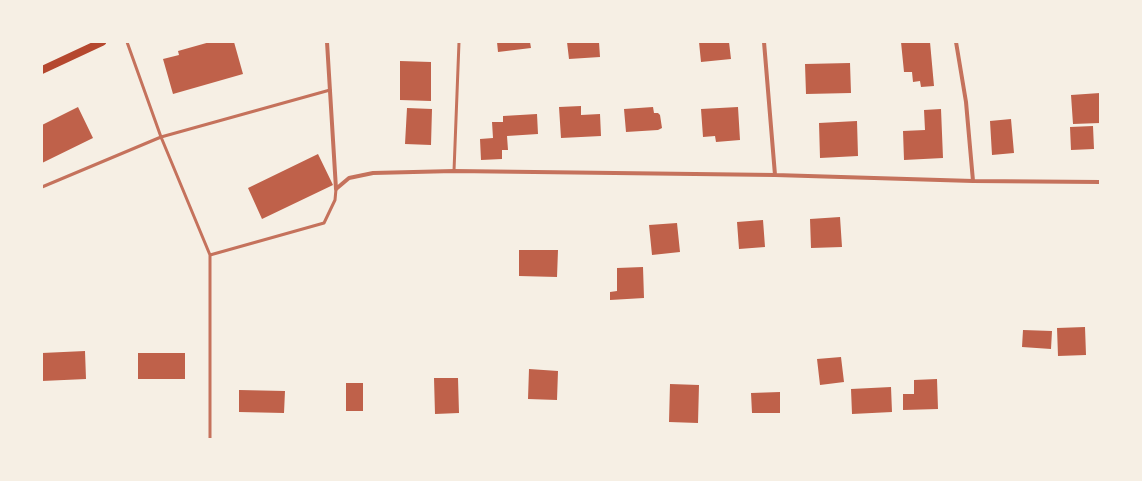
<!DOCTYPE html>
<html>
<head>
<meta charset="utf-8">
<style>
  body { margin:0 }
  #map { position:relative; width:1142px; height:481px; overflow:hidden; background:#f6efe4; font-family:"PT Sans",sans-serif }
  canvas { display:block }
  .frame { position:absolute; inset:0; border:43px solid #f6efe4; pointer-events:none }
</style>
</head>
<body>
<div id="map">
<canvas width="1142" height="481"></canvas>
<div class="frame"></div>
</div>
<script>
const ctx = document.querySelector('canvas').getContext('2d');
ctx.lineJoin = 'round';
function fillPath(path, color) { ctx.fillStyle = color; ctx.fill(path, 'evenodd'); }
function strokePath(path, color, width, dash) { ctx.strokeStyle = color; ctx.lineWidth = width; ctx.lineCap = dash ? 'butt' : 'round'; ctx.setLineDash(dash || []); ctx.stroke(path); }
const building = new Path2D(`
  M 210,42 L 220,42 L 220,43 L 234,42 L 243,74 L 173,94 L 163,59 L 179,55 L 178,51 Z
  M 497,42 L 530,42 L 531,48 L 498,52 Z
  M 567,42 L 599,42 L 600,57 L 569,59 Z
  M 699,42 L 729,42 L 731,59 L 701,62 Z
  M 901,42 L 930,42 L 934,86 L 921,87 L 920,81 L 913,82 L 912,72 L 904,72 Z
  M 400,61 L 431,62 L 431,101 L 400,100 Z
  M 850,63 L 851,93 L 806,94 L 805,64 Z
  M 1100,93 L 1100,123 L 1073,124 L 1071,95 Z
  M 581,106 L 581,115 L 600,114 L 601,136 L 561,138 L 559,107 Z
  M 78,107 L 93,138 L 42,163 L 42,125 Z
  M 653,107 L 654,113 L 658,113 L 660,115 L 662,128 L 658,130 L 626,132 L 624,109 Z
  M 738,107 L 740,140 L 716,142 L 715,136 L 703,137 L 701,109 Z
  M 407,108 L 432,109 L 431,145 L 405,144 Z
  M 941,109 L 943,158 L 904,160 L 903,131 L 925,130 L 924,110 Z
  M 537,114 L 538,134 L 507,136 L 508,150 L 502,150 L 502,159 L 481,160 L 480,139 L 493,138 L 492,122 L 503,122 L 503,116 Z
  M 1011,119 L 1014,153 L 992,155 L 990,121 Z
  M 857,121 L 858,156 L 820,158 L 819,123 Z
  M 1093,126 L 1094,149 L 1071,150 L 1070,127 Z
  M 318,154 L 333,185 L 262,219 L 248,188 Z
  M 840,217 L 842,247 L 811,248 L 810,219 Z
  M 763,220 L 765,247 L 739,249 L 737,222 Z
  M 677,223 L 680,252 L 652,255 L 649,225 Z
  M 519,250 L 558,250 L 557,277 L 519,276 Z
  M 643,267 L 644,298 L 610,300 L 610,292 L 617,291 L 617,268 Z
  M 1085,327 L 1086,355 L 1058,356 L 1057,328 Z
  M 1023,330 L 1052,331 L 1051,349 L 1022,347 Z
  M 85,351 L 86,379 L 42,381 L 42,353 Z
  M 138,353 L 185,353 L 185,379 L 138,379 Z
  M 841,357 L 844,382 L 820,385 L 817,359 Z
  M 529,369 L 558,371 L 557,400 L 528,399 Z
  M 434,378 L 458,378 L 459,413 L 435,414 Z
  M 937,379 L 938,409 L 903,410 L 903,394 L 914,394 L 914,380 Z
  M 346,383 L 363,383 L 363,411 L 346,411 Z
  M 670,384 L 699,385 L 698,423 L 669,422 Z
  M 891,387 L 892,412 L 852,414 L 851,389 Z
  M 239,390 L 285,391 L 284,413 L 239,412 Z
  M 780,392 L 780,413 L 752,413 L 751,393 Z`);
const service = new Path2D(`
  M 127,42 L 161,137 L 210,255 L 210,439
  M 454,171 L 459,42
  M 42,187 L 161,137 L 330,90
  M 210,255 L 324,223 L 335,200 L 336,189`);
const minor = new Path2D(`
  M 327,42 L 336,189
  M 764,42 L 775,175
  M 956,42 L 966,102 L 973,181
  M 336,189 L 349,178 L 373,173 L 454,171 L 775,175 L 973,181 L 1100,182`);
const secondary = new Path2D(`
  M 42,70 L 102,42`);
fillPath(building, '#bf614a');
strokePath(service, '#c5725c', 3);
strokePath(minor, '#c5725c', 4);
strokePath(secondary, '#b5482f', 8);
</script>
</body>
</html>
